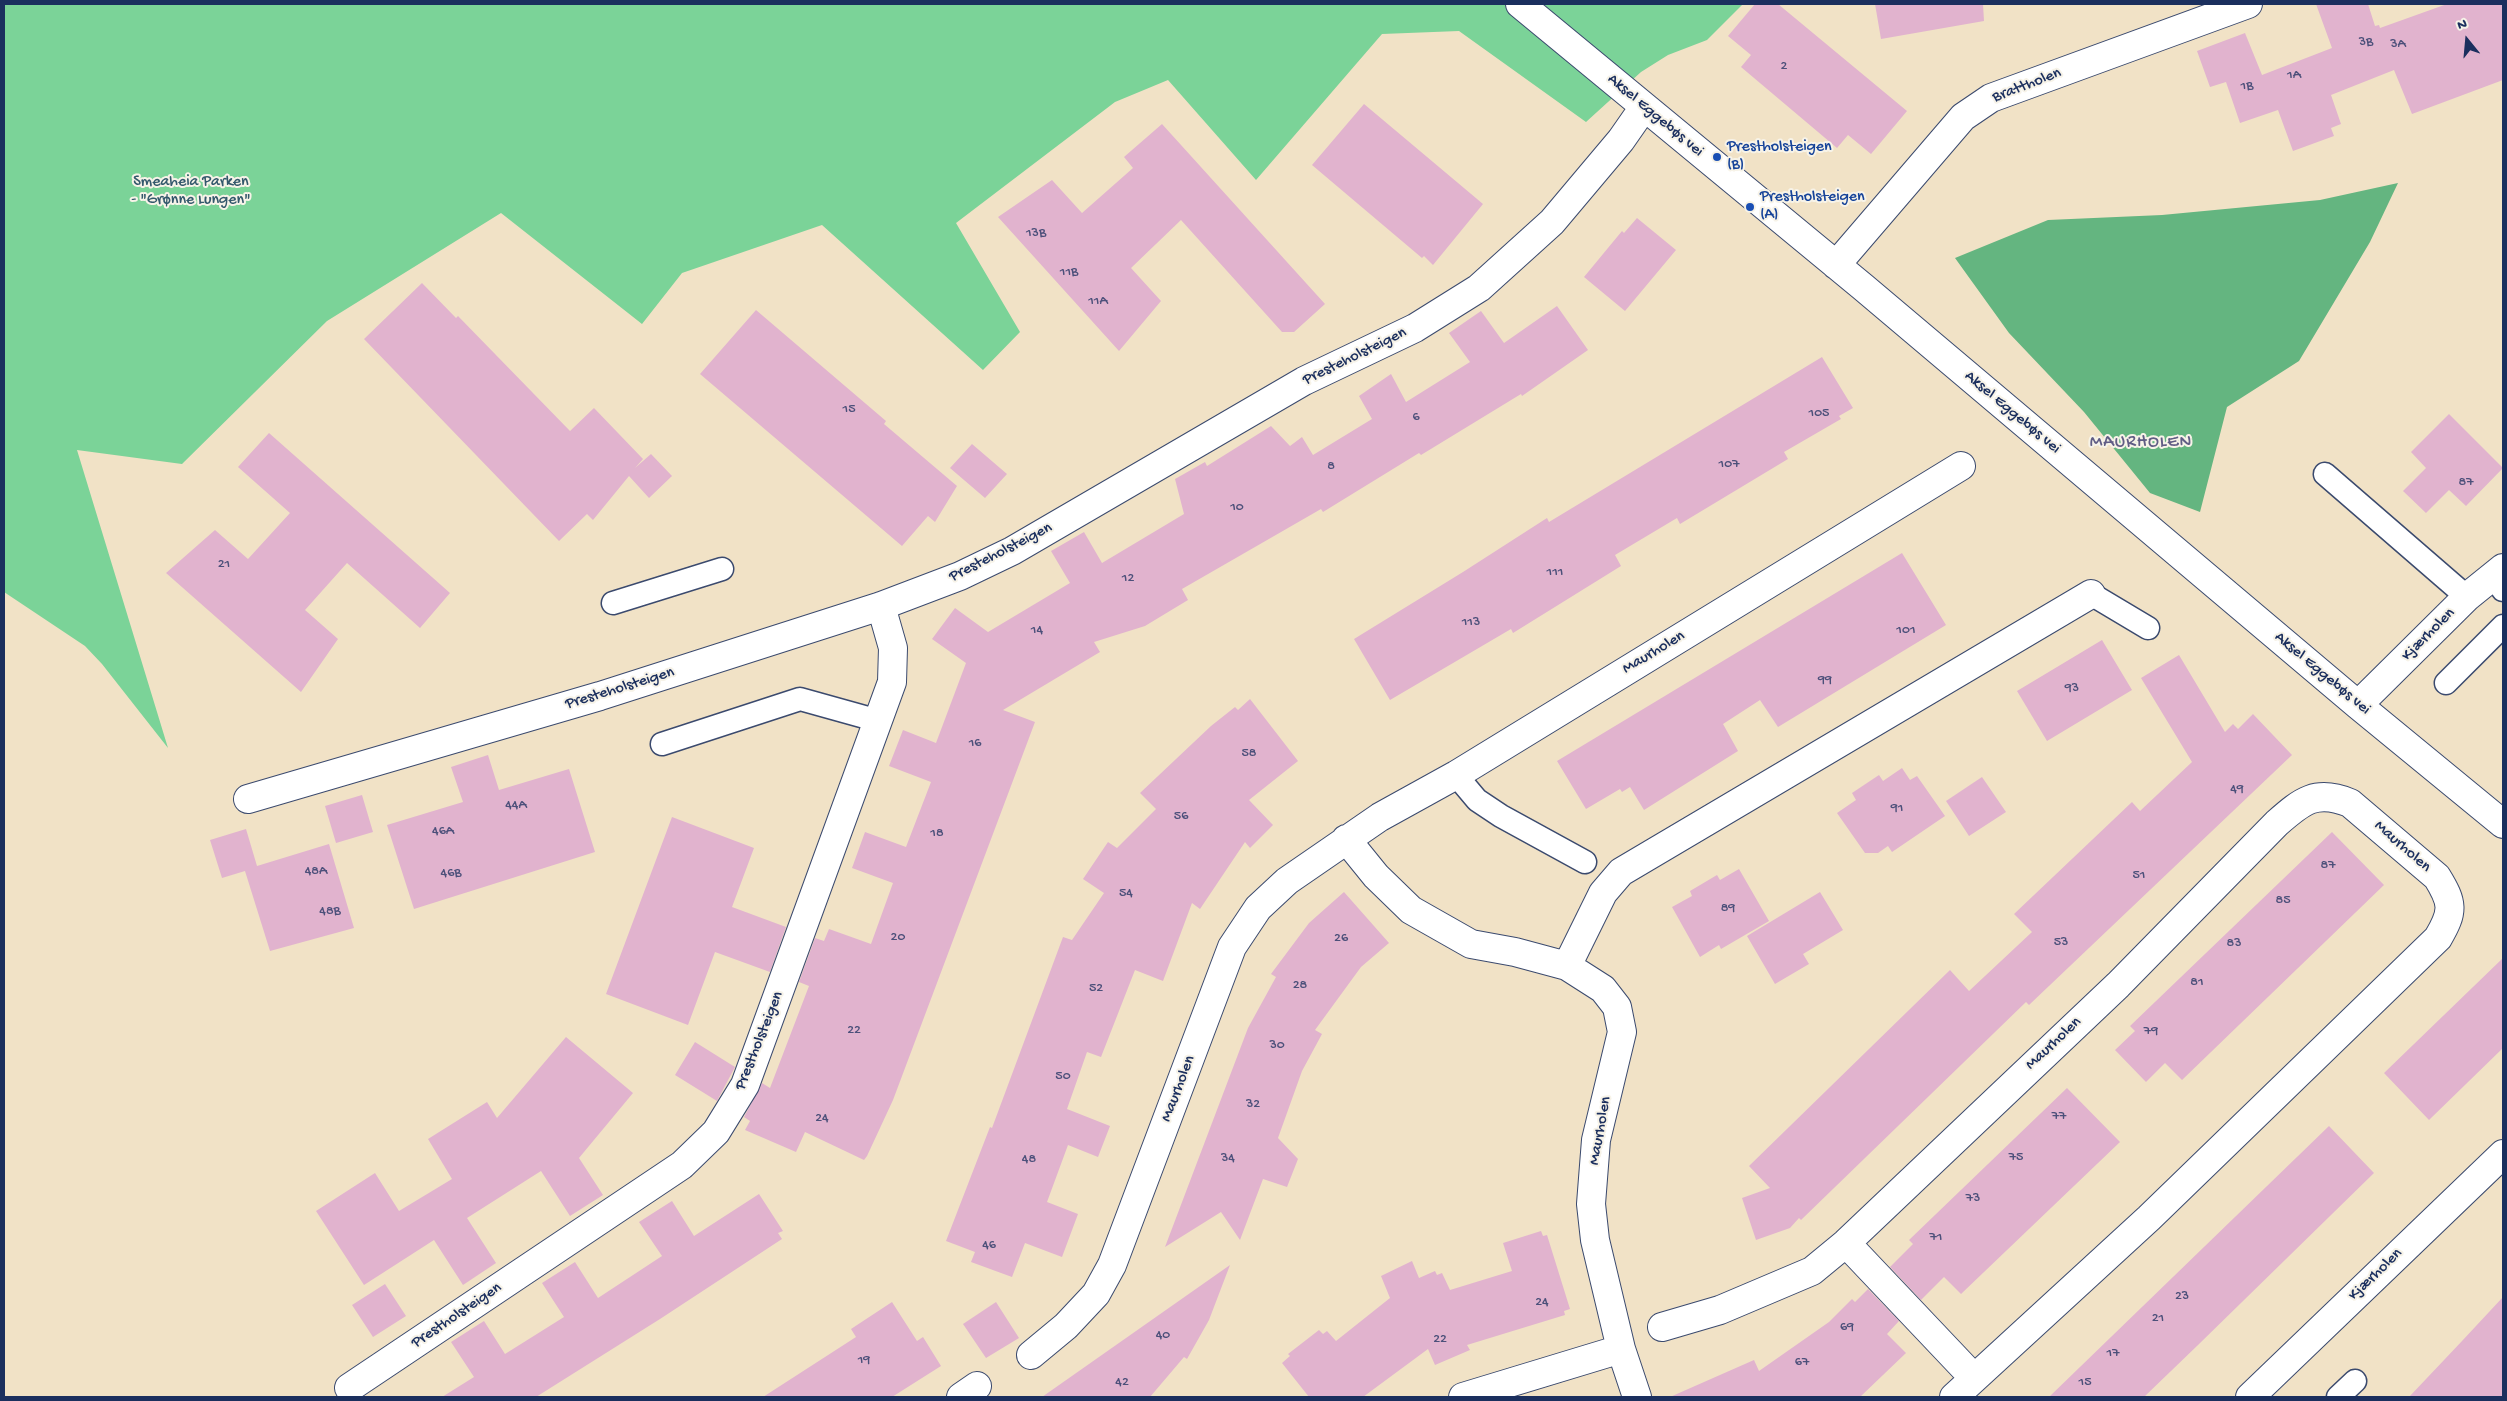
<!DOCTYPE html>
<html>
<head>
<meta charset="utf-8">
<style>
  body { margin:0 }
  #map { position:relative; width:2507px; height:1401px; overflow:hidden; background:#f1e2c6; font-family:"Gochi Hand",sans-serif }
  canvas { display:block }
  .frame { position:absolute; inset:0; border:5px solid #1b2f5e; pointer-events:none }
  .north { position:absolute; left:2442px; top:15px; width:50px; height:50px; -webkit-text-stroke:4px #f7f3e8; paint-order:stroke; rotate:343deg; font-size:14px; font-weight:700; line-height:20px; text-align:center; color:#1b2f5e }
  .north::after { content:''; display:block; margin:auto; width:18px; height:22px; background:#1b2f5e; clip-path:polygon(50% 0,100% 100%,50% 72%,0 100%) }
</style>
</head>
<body>
<div id="map">
<canvas width="2507" height="1401"></canvas>
<div class="frame"></div>
<div class="north">N</div>
</div>
<script>
const ctx = document.querySelector('canvas').getContext('2d');
ctx.lineJoin = 'round';
function fillPath(path, color) { ctx.fillStyle = color; ctx.fill(path, 'evenodd'); }
function strokePath(path, color, width, dash) { ctx.strokeStyle = color; ctx.lineWidth = width; ctx.lineCap = dash ? 'butt' : 'round'; ctx.setLineDash(dash || []); ctx.stroke(path); }
function drawText(font, color, halo, rows, align = 'center') {
  ctx.font = font + ' "Gochi Hand",sans-serif'; ctx.lineWidth = 4; ctx.setLineDash([]); ctx.textBaseline = 'middle'; ctx.strokeStyle = halo; ctx.fillStyle = color; for (const [text, x, y, turn = 0] of rows) {
    ctx.save(); ctx.translate(x, y); ctx.rotate((+turn || 0) * Math.PI / 180); ctx.textAlign = isNaN(turn) ? turn : align; if (halo) ctx.strokeText(text, 0, 0); ctx.fillText(text, 0, 0); ctx.restore();
  }
}
const green = new Path2D(`
  M 4,4 L 1743,4 L 1707,40 L 1668,55 L 1641,72 L 1586,122 L 1459,31 L 1382,34 L 1256,180 L 1168,80 L 1115,102 L 956,223 L 1020,332 L 983,370 L 822,225 L 682,273 L 642,324 L 501,213 L 327,321 L 182,464 L 77,450 L 168,748 L 102,664 L 85,646 L 4,592 Z`);
const forest = new Path2D(`
  M 2398,183 L 2370,242 L 2299,361 L 2227,407 L 2200,512 L 2150,493 L 2084,412 L 2009,333 L 1955,258 L 2048,220 L 2162,215 L 2320,200 Z`);
const building = new Path2D(`
  M 1755,4 L 1778,4 L 1907,111 L 1871,154 L 1848,135 L 1837,148 L 1741,67 L 1751,55 L 1728,36 Z
  M 1875,4 L 1983,4 L 1984,21 L 1881,39 Z
  M 2316,4 L 2368,4 L 2375,26 L 2379,25 L 2380,28 L 2447,4 L 2503,4 L 2503,80 L 2412,114 L 2394,70 L 2331,95 L 2341,124 L 2331,128 L 2334,136 L 2293,151 L 2278,110 L 2240,123 L 2226,82 L 2210,87 L 2197,51 L 2245,33 L 2262,75 L 2332,48 Z
  M 1364,104 L 1483,204 L 1433,265 L 1424,256 L 1422,258 L 1312,165 Z
  M 1162,124 L 1325,304 L 1294,332 L 1282,332 L 1181,220 L 1131,268 L 1161,301 L 1119,351 L 998,217 L 1052,180 L 1082,213 L 1133,168 L 1124,157 Z
  M 1637,218 L 1676,250 L 1625,311 L 1584,277 L 1622,231 L 1624,233 Z
  M 422,283 L 456,318 L 458,316 L 570,431 L 594,408 L 643,459 L 635,468 L 651,454 L 672,476 L 649,498 L 629,476 L 593,520 L 587,514 L 559,541 L 364,339 Z
  M 1557,306 L 1588,350 L 1522,396 L 1521,394 L 1421,455 L 1419,453 L 1323,512 L 1321,509 L 1182,589 L 1188,600 L 1145,626 L 1094,642 L 1100,652 L 1003,710 L 1035,722 L 893,1100 L 867,1156 L 864,1160 L 805,1132 L 796,1152 L 745,1130 L 750,1121 L 744,1117 L 762,1083 L 770,1088 L 809,986 L 799,982 L 815,938 L 824,941 L 829,929 L 871,944 L 893,883 L 852,868 L 865,832 L 906,847 L 931,782 L 889,766 L 903,730 L 936,743 L 966,663 L 932,639 L 955,608 L 988,632 L 1070,583 L 1051,551 L 1084,532 L 1102,563 L 1184,514 L 1175,479 L 1205,462 L 1207,466 L 1271,426 L 1290,446 L 1302,437 L 1313,455 L 1372,419 L 1359,396 L 1391,374 L 1406,402 L 1470,362 L 1449,333 L 1481,311 L 1504,343 Z
  M 756,310 L 886,421 L 884,424 L 957,486 L 935,522 L 928,516 L 902,546 L 700,374 Z
  M 1822,357 L 1853,408 L 1839,416 L 1841,419 L 1784,452 L 1788,459 L 1680,524 L 1677,518 L 1615,555 L 1621,566 L 1513,633 L 1511,629 L 1390,700 L 1354,639 L 1463,572 L 1547,518 L 1549,522 Z
  M 2449,414 L 2503,468 L 2466,506 L 2449,490 L 2426,513 L 2403,491 L 2426,468 L 2411,452 Z
  M 269,433 L 450,593 L 420,628 L 347,563 L 305,610 L 338,639 L 301,692 L 166,573 L 215,530 L 248,559 L 290,513 L 238,467 Z
  M 972,444 L 1007,474 L 985,498 L 950,468 Z
  M 1902,553 L 1946,625 L 1778,727 L 1760,700 L 1723,724 L 1738,751 L 1644,810 L 1630,787 L 1622,792 L 1620,789 L 1586,809 L 1557,761 Z
  M 2102,640 L 2132,690 L 2047,741 L 2017,691 Z
  M 2179,655 L 2225,732 L 2233,724 L 2238,729 L 2253,714 L 2292,755 L 2029,1005 L 2026,1002 L 1801,1220 L 1799,1218 L 1790,1228 L 1756,1240 L 1742,1198 L 1770,1188 L 1749,1166 L 1950,970 L 1969,991 L 2032,932 L 2014,914 L 2132,802 L 2140,811 L 2192,762 L 2141,678 Z
  M 1250,699 L 1298,761 L 1249,800 L 1273,825 L 1250,848 L 1245,842 L 1200,909 L 1192,903 L 1163,981 L 1135,970 L 1101,1057 L 1087,1052 L 1067,1109 L 1110,1126 L 1098,1157 L 1068,1145 L 1047,1202 L 1078,1214 L 1062,1257 L 1025,1243 L 1012,1277 L 971,1262 L 975,1252 L 946,1241 L 990,1127 L 992,1128 L 1063,937 L 1072,940 L 1104,893 L 1083,879 L 1108,842 L 1117,848 L 1156,809 L 1140,793 L 1211,726 L 1235,707 L 1238,710 Z
  M 488,755 L 499,790 L 569,769 L 595,852 L 414,909 L 387,825 L 463,802 L 451,767 Z
  M 1902,768 L 1910,780 L 1917,776 L 1945,816 L 1892,852 L 1888,846 L 1878,853 L 1865,853 L 1837,813 L 1856,800 L 1852,793 L 1879,775 L 1883,781 Z
  M 1982,777 L 2006,812 L 1969,836 L 1946,801 Z
  M 362,795 L 373,832 L 336,843 L 325,806 Z
  M 672,817 L 754,848 L 732,907 L 786,927 L 770,972 L 715,952 L 688,1025 L 606,994 Z
  M 246,829 L 257,866 L 329,844 L 354,928 L 270,951 L 245,871 L 222,878 L 210,840 Z
  M 2332,832 L 2384,885 L 2182,1080 L 2165,1063 L 2146,1082 L 2115,1050 L 2135,1031 L 2130,1026 Z
  M 1739,869 L 1769,921 L 1721,949 L 1719,945 L 1700,957 L 1672,907 L 1692,896 L 1690,891 L 1717,875 L 1720,880 Z
  M 1344,892 L 1389,943 L 1361,967 L 1315,1030 L 1322,1034 L 1302,1071 L 1278,1138 L 1298,1159 L 1287,1187 L 1263,1179 L 1240,1240 L 1221,1212 L 1165,1247 L 1248,1028 L 1276,977 L 1271,974 L 1309,923 Z
  M 1820,892 L 1843,930 L 1803,954 L 1809,964 L 1775,984 L 1747,936 Z
  M 2503,958 L 2503,1048 L 2429,1120 L 2384,1073 Z
  M 566,1037 L 633,1093 L 579,1158 L 603,1195 L 570,1216 L 541,1171 L 467,1218 L 496,1263 L 463,1285 L 434,1240 L 364,1285 L 316,1211 L 375,1173 L 399,1211 L 452,1179 L 428,1139 L 487,1102 L 497,1118 Z
  M 695,1042 L 735,1067 L 717,1101 L 675,1075 Z
  M 2067,1088 L 2120,1142 L 1961,1294 L 1944,1277 L 1921,1300 L 1890,1267 L 1913,1244 L 1909,1240 Z
  M 2329,1126 L 2374,1173 L 2198,1345 L 2144,1397 L 2049,1397 Z
  M 759,1194 L 783,1231 L 778,1233 L 782,1239 L 660,1319 L 536,1397 L 442,1397 L 474,1377 L 451,1342 L 484,1321 L 505,1354 L 564,1317 L 542,1283 L 575,1262 L 598,1298 L 662,1256 L 639,1222 L 672,1201 L 694,1236 Z
  M 1541,1231 L 1543,1236 L 1547,1235 L 1570,1309 L 1564,1311 L 1565,1315 L 1467,1345 L 1470,1350 L 1435,1365 L 1428,1349 L 1363,1397 L 1309,1397 L 1282,1363 L 1290,1356 L 1288,1354 L 1319,1330 L 1323,1334 L 1327,1331 L 1336,1341 L 1390,1298 L 1381,1276 L 1412,1261 L 1419,1278 L 1435,1271 L 1437,1275 L 1442,1273 L 1450,1290 L 1512,1271 L 1503,1243 Z
  M 1230,1265 L 1209,1320 L 1187,1359 L 1184,1357 L 1150,1397 L 1042,1397 Z
  M 385,1284 L 406,1316 L 373,1337 L 352,1305 Z
  M 1868,1289 L 1899,1321 L 1887,1334 L 1906,1353 L 1860,1397 L 1670,1397 L 1754,1360 L 1759,1371 L 1829,1322 L 1852,1299 L 1855,1302 Z
  M 2503,1297 L 2503,1397 L 2409,1397 L 2462,1341 Z
  M 892,1302 L 917,1341 L 923,1337 L 941,1366 L 892,1397 L 763,1397 L 856,1337 L 851,1329 Z
  M 996,1302 L 1019,1338 L 986,1358 L 963,1324 Z`);
const service = new Path2D(`
  M 2325,474 L 2467,597
  M 2492,575 L 2503,590
  M 2091,594 L 2148,628
  M 613,603 L 722,569
  M 2446,683 L 2503,626
  M 662,744 L 800,699 L 879,721
  M 1456,775 L 1477,800 L 1501,816 L 1585,862
  M 2338,1397 L 2355,1381`);
const minor = new Path2D(`
  M 1520,4 L 1863,287 L 2358,705 L 2503,824
  M 1836,265 L 1963,117 L 1991,98 L 2248,4
  M 2358,705 L 2467,597 L 2503,568
  M 248,799 L 600,696 L 881,606 L 960,576 L 1012,551 L 1304,381 L 1415,328 L 1479,288 L 1552,222 L 1621,140 L 1644,107
  M 1346,839 L 1376,876 L 1411,910 L 1471,944 L 1515,952 L 1567,966 L 1603,989 L 1617,1007 L 1622,1032 L 1596,1140 L 1591,1204 L 1595,1240 L 1621,1349 L 1637,1397
  M 1567,966 L 1603,893 L 1621,872 L 2091,594
  M 1846,1243 L 1973,1377
  M 1662,1327 L 1720,1310 L 1812,1271 L 1846,1243 L 2118,985 L 2277,823 C 2302,801 2316,789 2350,803 L 2437,877 C 2453,903 2454,911 2438,938 L 2149,1218 L 1954,1397
  M 1031,1355 L 1066,1326 L 1096,1294 L 1112,1265 L 1232,947 L 1258,908 L 1287,881 L 1380,817 L 1456,775 L 1961,466
  M 349,1388 L 682,1165 L 716,1132 L 745,1085 L 892,682 L 893,648 L 881,606
  M 961,1397 L 977,1386
  M 1463,1397 L 1621,1349
  M 2250,1397 L 2503,1154`);
const markers = [
  [1717,157,5,"#1a4fb4"],
  [1750,207,5,"#1a4fb4"]
];
const numberNames = [
  ["3B",2366,43],
  ["3A",2398,45],
  ["2",1784,67],
  ["1A",2294,76],
  ["1B",2247,87],
  ["13B",1036,234],
  ["11B",1069,273],
  ["11A",1098,302],
  ["15",849,410],
  ["105",1819,414],
  ["6",1416,418],
  ["107",1729,465],
  ["8",1331,467],
  ["87",2466,483],
  ["10",1237,508],
  ["21",224,565],
  ["111",1555,573],
  ["12",1128,579],
  ["113",1471,623],
  ["14",1037,631],
  ["101",1906,631],
  ["99",1825,681],
  ["93",2072,689],
  ["16",975,744],
  ["58",1249,754],
  ["49",2237,790],
  ["44A",516,806],
  ["91",1897,809],
  ["56",1181,817],
  ["46A",443,832],
  ["18",937,834],
  ["87",2328,866],
  ["48A",316,872],
  ["46B",451,874],
  ["51",2139,876],
  ["54",1126,894],
  ["85",2283,901],
  ["89",1728,909],
  ["48B",330,912],
  ["20",898,938],
  ["26",1341,939],
  ["53",2061,943],
  ["83",2234,944],
  ["81",2197,983],
  ["28",1300,986],
  ["52",1096,989],
  ["22",854,1031],
  ["79",2151,1032],
  ["30",1277,1046],
  ["50",1063,1077],
  ["32",1253,1105],
  ["77",2059,1117],
  ["24",822,1119],
  ["75",2016,1158],
  ["34",1228,1159],
  ["48",1029,1160],
  ["73",1973,1199],
  ["71",1936,1238],
  ["46",989,1246],
  ["23",2182,1297],
  ["24",1542,1303],
  ["21",2158,1319],
  ["69",1847,1328],
  ["40",1163,1336],
  ["22",1440,1340],
  ["17",2113,1354],
  ["19",864,1361],
  ["67",1802,1363],
  ["42",1122,1383],
  ["15",2085,1383]
];
const streetNames = [
  ["Brattholen",2027,86,-21],
  ["Aksel Eggebøs vei",1655,116,40],
  ["Presteholsteigen",1355,357,-26],
  ["Aksel Eggebøs vei",2012,413,40],
  ["Presteholsteigen",1001,553,-27],
  ["Kjærholen",2429,635,-45],
  ["Maurholen",1654,653,-31],
  ["Aksel Eggebøs vei",2322,674,40],
  ["Presteholsteigen",620,689,-17],
  ["Maurholen",2402,847,41],
  ["Prestholsteigen",760,1041,-68],
  ["Maurholen",2054,1044,-43],
  ["Maurholen",1179,1089,-69],
  ["Maurholen",1601,1131,-80],
  ["Kjærholen",2376,1275,-44],
  ["Prestholsteigen",457,1316,-34]
];
const transitNames = [
  ["Prestholsteigen",1727,148],
  ["(B)",1727,166],
  ["Prestholsteigen",1760,198],
  ["(A)",1760,216]
];
const parkNames = [
  ["Smeaheia Parken",191,183],
  ["- \"Grønne Lungen\"",191,201]
];
const neighbourhoodNames = [
  ["MAURHOLEN",2141,443]
];
fillPath(green, '#7bd398');
fillPath(forest, '#64b580');
fillPath(building, '#e1b3ce');
strokePath(service, '#3b4a6e', 25);
strokePath(minor, '#3b4a6e', 30);
strokePath(service, '#fff', 22);
strokePath(minor, '#fff', 28);
for (const [x, y, r, color] of markers) { const dot = new Path2D(); dot.arc(x, y, r, 0, 2 * Math.PI); ctx.fillStyle = color; ctx.fill(dot); strokePath(dot, '#f7f3e8', 2); }
drawText('14px', '#4c507a', null, numberNames);
drawText('16px', '#1b2f5e', '#f7f3e8', streetNames);
drawText('16px', '#164399', '#f7f3e8', transitNames, 'left');
drawText('16px', '#33586c', '#f7f3e8', parkNames);
ctx.letterSpacing = '1px';
drawText('18px', '#605d85', '#f7f3e8', neighbourhoodNames);
ctx.letterSpacing = '0px';
</script>
</body>
</html>
